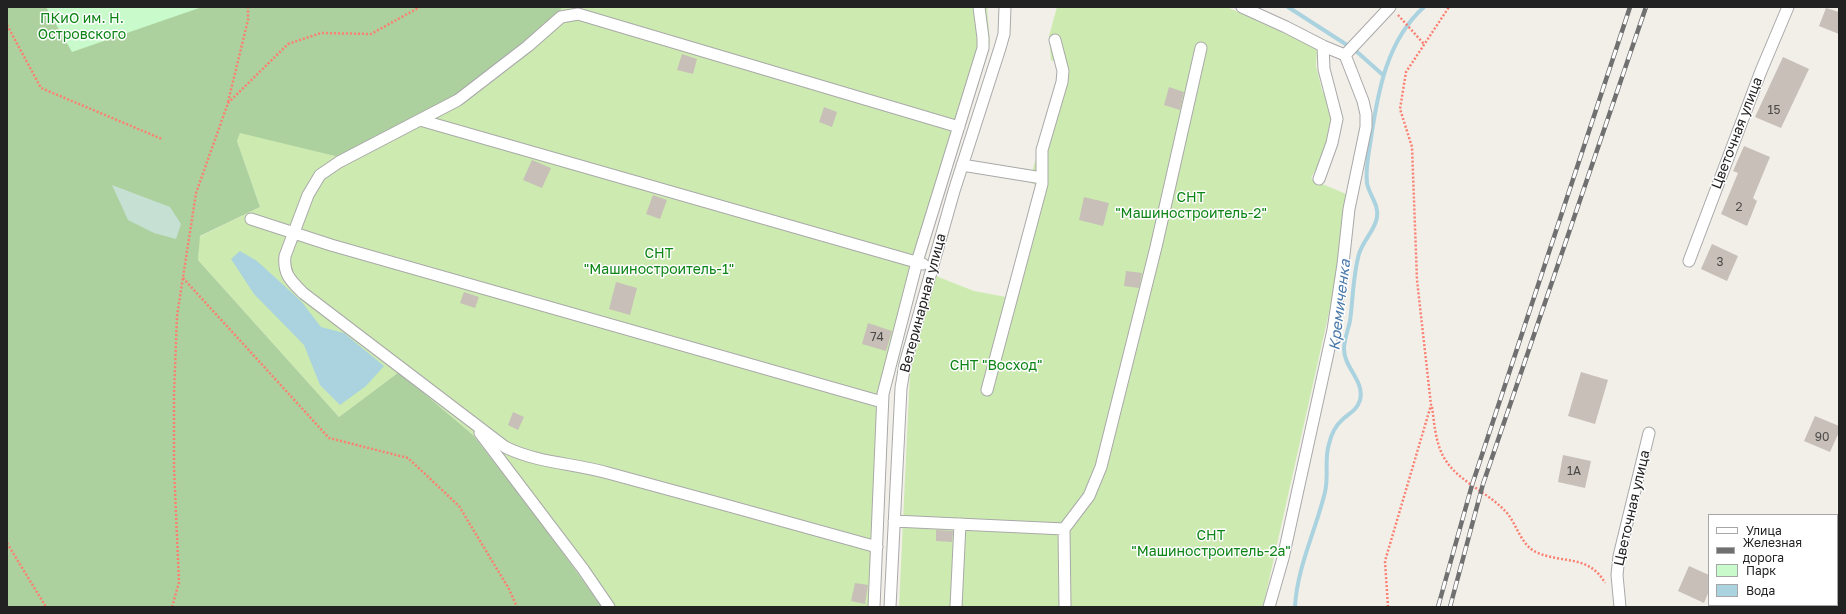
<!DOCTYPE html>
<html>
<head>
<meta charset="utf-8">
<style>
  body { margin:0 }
  #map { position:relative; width:1846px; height:614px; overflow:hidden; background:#f2efe9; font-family:"Golos Text",sans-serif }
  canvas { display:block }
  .frame { position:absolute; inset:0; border:8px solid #222; pointer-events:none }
  .legend { position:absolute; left:1708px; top:514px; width:130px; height:92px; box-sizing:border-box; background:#fff; border:1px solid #a7a7a7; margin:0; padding:5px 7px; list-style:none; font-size:12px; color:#222 }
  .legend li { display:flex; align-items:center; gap:8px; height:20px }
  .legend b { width:20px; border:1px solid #a7a7a7 }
</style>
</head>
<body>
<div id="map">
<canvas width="1846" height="614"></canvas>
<div class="frame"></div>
<ul class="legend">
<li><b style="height:5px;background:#fff"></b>Улица</li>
<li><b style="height:5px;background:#707070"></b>Железная дорога</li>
<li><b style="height:11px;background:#c8facc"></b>Парк</li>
<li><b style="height:11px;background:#aad3df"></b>Вода</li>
</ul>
</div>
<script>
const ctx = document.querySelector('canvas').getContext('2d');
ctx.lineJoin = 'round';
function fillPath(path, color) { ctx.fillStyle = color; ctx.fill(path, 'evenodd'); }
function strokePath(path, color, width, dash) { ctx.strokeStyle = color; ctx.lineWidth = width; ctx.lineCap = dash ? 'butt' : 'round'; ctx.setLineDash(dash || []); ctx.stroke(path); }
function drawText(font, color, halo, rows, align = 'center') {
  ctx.font = font + ' "Golos Text",sans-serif'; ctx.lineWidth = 3; ctx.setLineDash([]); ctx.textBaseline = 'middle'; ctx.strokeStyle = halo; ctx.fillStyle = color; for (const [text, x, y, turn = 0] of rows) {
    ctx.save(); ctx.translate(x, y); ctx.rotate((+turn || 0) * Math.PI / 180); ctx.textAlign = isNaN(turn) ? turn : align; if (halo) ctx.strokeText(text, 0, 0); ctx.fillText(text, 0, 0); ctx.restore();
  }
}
const grass = new Path2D(`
  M 563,7 L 987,7 L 990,43 L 921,267 L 887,396 L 880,607 L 602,607 L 542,524 L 473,435 L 399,372 L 339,417 L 198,260 L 199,237 L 260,207 L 237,141 L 240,132 L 343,158 Z
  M 1057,7 L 1227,7 L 1317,48 L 1316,66 L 1322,90 L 1333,114 L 1322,158 L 1311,178 L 1320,183 L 1346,194 L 1334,290 L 1263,607 L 899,607 L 910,371 L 936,276 L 974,291 L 1006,297 L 1036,185 L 1029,182 L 1032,172 L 1057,85 L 1057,63 L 1051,60 L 1049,36 Z`);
const forest = new Path2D(`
  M 7,7 L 563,7 L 527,42 L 453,97 L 343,158 L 240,133 L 237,141 L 260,207 L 200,236 L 198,260 L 339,417 L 399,372 L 473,435 L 542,524 L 602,607 L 7,607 Z`);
const wetland = new Path2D(`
  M 112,185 L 170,207 L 181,224 L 176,239 L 154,233 L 128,220 Z`);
const park = new Path2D(`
  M 46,7 L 202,7 L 72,52 Z`);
const water = new Path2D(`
  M 240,251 L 257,261 L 301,301 L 321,327 L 344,333 L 384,366 L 366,386 L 340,405 L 320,385 L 304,345 L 254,294 L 231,259 Z`);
const stream = new Path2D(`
  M 1288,7 L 1347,45
  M 1356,51 L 1383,75
  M 1295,607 C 1297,567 1316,530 1325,492 C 1329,476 1324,459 1329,444 C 1331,435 1336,425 1343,419 C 1350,413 1357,410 1360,400 C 1365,381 1344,368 1344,349 C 1344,340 1348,330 1350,321 C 1353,299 1353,275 1359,254 C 1363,240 1376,229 1377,217 C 1379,204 1369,195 1367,183 C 1365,168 1369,153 1371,138 C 1378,91 1387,40 1424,7`);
const building = new Path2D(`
  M 1826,8 L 1839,12 L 1839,34 L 1819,26 Z
  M 682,54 L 697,59 L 693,74 L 677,70 Z
  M 1783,57 L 1809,69 L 1781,128 L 1755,117 Z
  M 1169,87 L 1184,92 L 1180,110 L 1164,105 Z
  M 824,107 L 837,112 L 832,127 L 819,122 Z
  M 1744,146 L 1770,157 L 1753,198 L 1757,201 L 1747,226 L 1721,214 L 1738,173 L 1733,171 Z
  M 532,160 L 551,168 L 542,188 L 523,180 Z
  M 653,195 L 667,200 L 660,219 L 646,214 Z
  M 1084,197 L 1109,203 L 1103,226 L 1079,220 Z
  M 1712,244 L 1738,256 L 1727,281 L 1701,269 Z
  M 1126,271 L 1142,273 L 1139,288 L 1124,286 Z
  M 616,282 L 637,288 L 630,315 L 609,309 Z
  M 464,292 L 479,297 L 475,308 L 460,303 Z
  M 868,323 L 892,331 L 886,351 L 862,344 Z
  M 1581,372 L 1608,380 L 1595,424 L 1568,416 Z
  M 513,412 L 524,417 L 518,430 L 508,425 Z
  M 1815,416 L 1839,426 L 1839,432 L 1830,452 L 1804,441 Z
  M 1563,455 L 1591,461 L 1585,488 L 1558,482 Z
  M 936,530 L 953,531 L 952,542 L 936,541 Z
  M 1689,566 L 1709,575 L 1709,591 L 1704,603 L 1678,591 Z
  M 855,583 L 868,585 L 865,604 L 851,601 Z`);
const path = new Path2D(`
  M 1398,15 L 1424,44
  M 7,25 L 41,88 L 162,139
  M 228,102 L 248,20 L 248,7
  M 183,278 L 329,438 L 408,458 L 459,506 L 509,589 L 517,607
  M 1432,407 C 1434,421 1435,436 1440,449 C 1451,480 1487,490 1507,513 C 1517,525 1521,545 1536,552 C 1561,564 1589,554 1605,583
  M 7,543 L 46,607
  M 172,607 L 179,582 L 174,468 L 174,394 L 177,316 L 196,193 L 228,103 L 288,44 L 321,33 L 371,34 L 420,7
  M 1388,607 L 1385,561 L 1431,405 L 1417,280 L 1412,147 L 1400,109 L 1406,72 L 1449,7`);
const minor = new Path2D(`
  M 1242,7 L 1286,27 L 1323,46 L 1345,55 L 1363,101 L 1366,114 L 1366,127 L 1349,209 L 1343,264 L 1333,330 L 1283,558 L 1269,607
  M 1345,55 L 1390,7
  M 420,120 L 923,264
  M 962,165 L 1042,178
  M 1319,179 L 1332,143 L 1337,119 L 1324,69 L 1323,46
  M 251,219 L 331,245 L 882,402
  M 1689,261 L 1761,71 L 1788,7
  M 987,390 L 1042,184 L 1042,150 L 1062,82 L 1063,71 L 1055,40
  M 480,433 L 583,569 L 609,607
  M 894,521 L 1064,529 L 1065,607
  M 1064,529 L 1089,496 L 1101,467 L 1156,247 L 1201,48
  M 877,547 C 787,522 698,497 608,473 C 573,463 537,463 505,447 L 303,293 C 291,281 283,274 285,256 L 308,195 L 320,175 L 339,162 L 458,100 L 528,46 L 561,17 L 578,14 L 959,127
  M 1837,549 L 1839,544
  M 874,607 L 883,394 L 917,262 L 983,48 L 983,38 L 979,7
  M 890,607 L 901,388 L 905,364 L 954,191 L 1000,48 L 1004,34 L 1005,7
  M 956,607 L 960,524
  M 1620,607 L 1617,575 L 1619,556 L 1649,433
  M 1815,607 L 1816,605`);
const rail = new Path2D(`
  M 1438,607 L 1472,485 L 1630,7
  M 1450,607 L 1483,484 L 1646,7`);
const numberNames = [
  ["15",1774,110],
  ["2",1739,207],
  ["3",1720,262],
  ["74",877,337],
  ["90",1822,437],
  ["1А",1574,471]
];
const parkNames = [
  ["ПКиО им. Н.",82,19],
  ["Островского",82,35],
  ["СНТ",1191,198],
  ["\"Машиностроитель-2\"",1191,214],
  ["СНТ",659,254],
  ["\"Машиностроитель-1\"",659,270],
  ["СНТ \"Восход\"",996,366],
  ["СНТ",1211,536],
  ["\"Машиностроитель-2а\"",1211,552]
];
const streetNames = [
  ["Цветочная улица",1737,133,-69],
  ["Ветеринарная улица",923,303,-75],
  ["Цветочная улица",1632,508,-77]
];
const waterNames = [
  ["Кремиченка",1340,305,-83]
];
fillPath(grass, '#cdebb0');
fillPath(forest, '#add19e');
fillPath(wetland, '#c6e0d4');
fillPath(park, '#c8facc');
fillPath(water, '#aad3df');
strokePath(stream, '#aad3df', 4);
fillPath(building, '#c7bfb8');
strokePath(minor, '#a9a9a9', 13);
strokePath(path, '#fa8072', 2.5, [2, 2]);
strokePath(minor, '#fff', 11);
strokePath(rail, '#707070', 4.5);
strokePath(rail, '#fff', 3, [9]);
drawText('12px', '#4b4948', null, numberNames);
drawText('14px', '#0c8416', '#fff', parkNames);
drawText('14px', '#222', '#fff', streetNames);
drawText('italic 15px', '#4a7aab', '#fff', waterNames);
</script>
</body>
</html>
